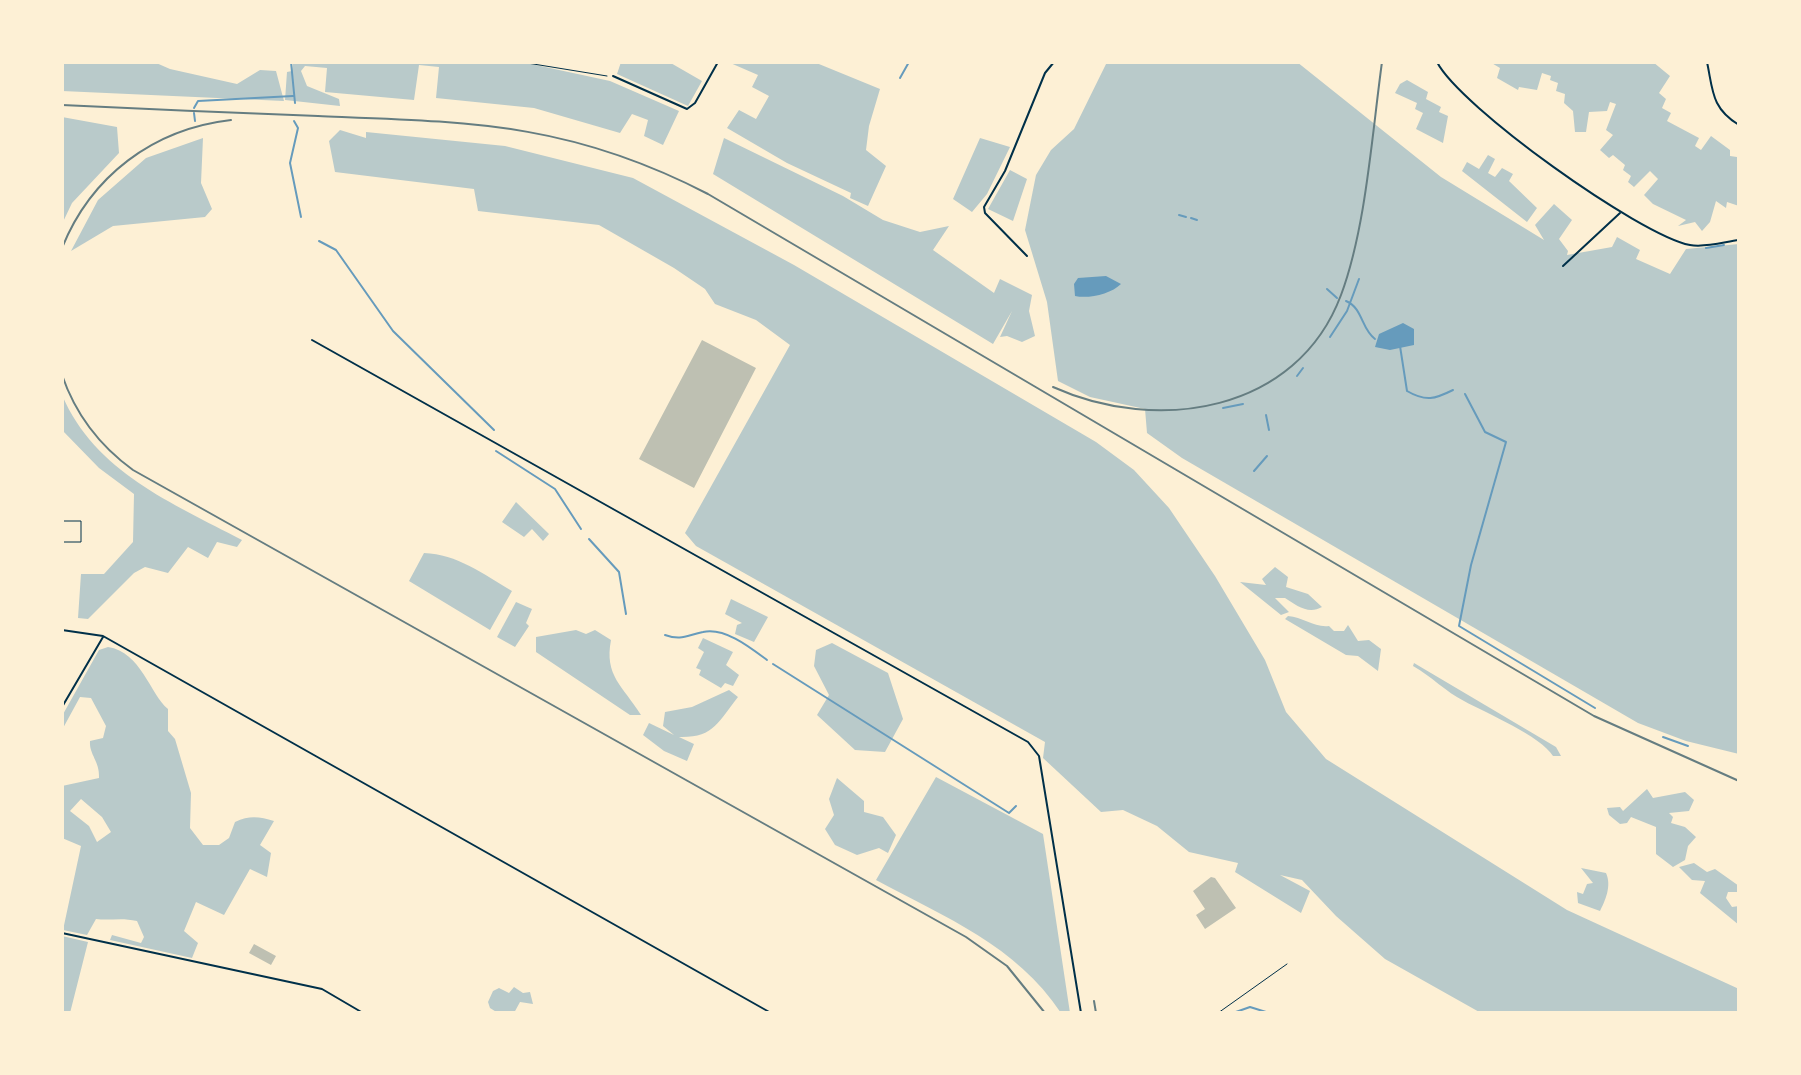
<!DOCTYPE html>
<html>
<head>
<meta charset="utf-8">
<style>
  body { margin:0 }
  #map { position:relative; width:1801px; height:1075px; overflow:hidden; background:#fdf0d5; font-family:Raleway,sans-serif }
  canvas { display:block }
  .frame { position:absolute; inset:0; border:64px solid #fdf0d5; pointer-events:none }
</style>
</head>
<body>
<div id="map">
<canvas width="1801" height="1075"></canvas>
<div class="frame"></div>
</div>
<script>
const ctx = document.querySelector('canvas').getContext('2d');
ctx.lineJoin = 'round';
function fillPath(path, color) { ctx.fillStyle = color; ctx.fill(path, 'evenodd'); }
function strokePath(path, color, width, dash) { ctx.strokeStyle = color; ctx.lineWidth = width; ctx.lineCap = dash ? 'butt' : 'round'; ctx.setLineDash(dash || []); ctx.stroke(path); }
const green = new Path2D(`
  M 62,62 L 154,62 L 170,69 L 237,84 L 260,70 L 276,71 L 284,101 L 62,91 Z
  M 293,62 L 522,62 L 610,81 L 679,111 L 663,145 L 644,136 L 648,120 L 632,114 L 620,133 L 534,108 L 436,98 L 439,67 L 419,65 L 414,100 L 325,92 L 327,68 L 305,66 L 301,71 L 307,86 L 339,99 L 340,106 L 285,100 L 287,72 L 292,71 Z
  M 621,62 L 669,62 L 702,81 L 688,106 L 617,74 Z
  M 728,62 L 814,62 L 880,89 L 869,126 L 866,150 L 886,166 L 868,206 L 850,198 L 851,193 L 787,163 L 727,128 L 739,110 L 756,119 L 769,96 L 752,87 L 758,75 Z
  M 1107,62 L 1297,62 L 1441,177 L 1544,240 L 1535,225 L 1554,204 L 1572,220 L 1559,239 L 1568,251 L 1567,255 L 1612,247 L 1617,237 L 1640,250 L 1636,259 L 1670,274 L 1686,249 L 1739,244 L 1739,754 L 1686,741 L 1638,723 L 1182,458 L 1147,433 L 1145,409 L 1090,397 L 1058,381 L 1047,302 L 1025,230 L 1036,175 L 1051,150 L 1074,129 Z
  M 1490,62 L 1653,62 L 1670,76 L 1659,93 L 1666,99 L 1662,108 L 1671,113 L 1667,121 L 1699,138 L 1695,146 L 1701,150 L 1711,136 L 1730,150 L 1730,156 L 1737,157 L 1739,152 L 1739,206 L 1727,202 L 1726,208 L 1716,201 L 1710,222 L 1702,231 L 1695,222 L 1678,226 L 1686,220 L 1653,204 L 1644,195 L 1658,179 L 1650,171 L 1634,187 L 1628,182 L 1631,176 L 1623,170 L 1625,165 L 1613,155 L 1609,158 L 1600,150 L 1613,135 L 1606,130 L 1616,104 L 1610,102 L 1607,111 L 1589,112 L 1586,132 L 1575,132 L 1573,111 L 1564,103 L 1565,94 L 1556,91 L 1558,83 L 1550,80 L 1551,76 L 1542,73 L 1537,90 L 1519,87 L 1518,90 L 1497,78 L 1500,68 Z
  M 1407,80 L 1428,92 L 1426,99 L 1441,107 L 1439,112 L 1448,116 L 1443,143 L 1416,129 L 1423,113 L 1415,109 L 1417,103 L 1395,93 L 1400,84 Z
  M 62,117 L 117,127 L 119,153 L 72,203 L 62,224 Z
  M 340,130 L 366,138 L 366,132 L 505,146 L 633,178 L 794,265 L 1096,442 L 1134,470 L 1169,508 L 1215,576 L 1265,660 L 1286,712 L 1326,759 L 1567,910 L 1739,989 L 1739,1013 L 1481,1013 L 1385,959 L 1336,916 L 1302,880 L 1280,875 L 1310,891 L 1301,913 L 1235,872 L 1238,863 L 1189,852 L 1157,826 L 1123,810 L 1101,812 L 1043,758 L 1045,742 L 696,546 L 685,533 L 790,345 L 756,320 L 715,304 L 705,289 L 674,268 L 599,225 L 478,211 L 474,189 L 335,172 L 329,141 Z
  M 203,138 L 201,183 L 212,209 L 205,217 L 113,226 L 71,251 L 98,200 L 146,158 Z
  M 724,138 L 843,196 L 883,220 L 920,232 L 949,226 L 933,250 L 994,293 L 1000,279 L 1032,295 L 1029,311 L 1035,336 L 1022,342 L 1007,336 L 1000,337 L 1012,311 L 993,344 L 713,174 Z
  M 980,138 L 1010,147 L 987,194 L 972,212 L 953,199 Z
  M 1488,155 L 1495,159 L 1488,173 L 1495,177 L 1502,168 L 1513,174 L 1509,181 L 1537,208 L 1527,222 L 1462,171 L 1467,162 L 1479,169 Z
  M 1010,170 L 1027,179 L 1013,221 L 988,209 Z
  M 62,395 C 95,472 172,503 242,540 L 237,547 L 217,542 L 208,558 L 188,547 L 168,573 L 145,567 L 134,573 L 88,619 L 78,618 L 81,574 L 104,574 L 133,542 L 134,494 L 99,468 L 62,430 Z
  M 516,502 L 549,534 L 543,541 L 532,529 L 524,537 L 502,522 Z
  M 424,553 C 457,554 483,574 512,591 L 490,630 L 409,581 Z
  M 1275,567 L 1288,577 L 1286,587 L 1308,594 L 1322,607 C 1308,615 1296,605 1285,598 L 1275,598 L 1289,612 L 1281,615 L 1240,582 L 1266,585 L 1262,579 Z
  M 731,599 L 768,617 L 754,642 L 735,634 L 737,625 L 742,623 L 725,614 Z
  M 516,602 L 532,609 L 526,623 L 529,626 L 515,647 L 497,637 Z
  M 1288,616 C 1303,617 1315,628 1329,626 L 1334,631 L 1344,631 L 1348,625 L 1358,641 L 1369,640 L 1381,649 L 1378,671 L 1358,656 L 1346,655 L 1285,619 Z
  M 576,630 L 586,634 L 595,630 L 611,640 C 604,676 623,686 641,715 L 630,715 L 536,652 L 536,637 Z
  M 703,638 L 733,652 L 726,665 L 739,675 L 733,686 L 725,683 L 721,688 L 699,675 L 701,670 L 696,668 L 704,652 L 698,648 Z
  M 832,643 L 888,673 L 903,719 L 885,752 L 855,750 L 817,715 L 829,695 L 814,666 L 816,650 Z
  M 108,647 C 141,652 150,694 168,709 L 168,731 L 175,739 L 191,793 L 190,828 L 203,845 L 219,845 L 229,838 L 235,822 C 250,815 260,817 274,821 L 260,845 L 271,853 L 267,877 L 250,869 L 224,915 L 196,902 L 184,931 L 198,943 L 192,958 L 110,940 L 112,935 L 141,943 L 144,937 L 137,921 C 120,917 111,921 96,919 L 87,935 L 63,930 L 81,846 L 62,838 L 62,786 L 99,778 C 100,761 89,755 90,741 L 103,738 L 106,726 L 91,698 L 80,697 L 62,730 L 62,716 L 99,650 ZM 81,799 L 102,817 L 111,832 L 97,842 L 89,826 L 70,811 Z
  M 1414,663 L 1556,747 L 1561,756 L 1553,756 C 1541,736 1486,713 1464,701 C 1446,692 1431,676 1413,666 Z
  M 729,690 L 738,697 C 718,722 714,738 679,737 L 694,744 L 687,761 L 664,751 L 643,735 L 649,723 L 674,735 L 663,726 L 665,712 L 692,707 Z
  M 936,777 L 1043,834 L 1070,1013 L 1061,1013 C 1016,945 946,918 876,880 Z
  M 837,778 L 864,801 L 864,812 L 883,817 L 896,835 L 888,853 L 879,848 L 857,855 L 835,845 L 825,829 L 834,815 L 829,799 Z
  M 1647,789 L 1653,798 L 1685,792 L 1694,800 L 1689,811 L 1669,813 L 1673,817 L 1671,823 L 1685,827 L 1696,837 L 1688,846 L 1685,860 L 1673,867 L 1656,854 L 1656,827 L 1631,817 L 1627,823 L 1620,824 L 1609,815 L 1607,808 L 1620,807 L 1623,811 Z
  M 1694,863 L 1707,872 L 1715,869 L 1739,886 L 1739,892 L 1728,892 L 1726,898 L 1732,907 L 1739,906 L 1739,925 L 1700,893 L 1705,881 L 1692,880 L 1679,867 Z
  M 1581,868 L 1606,873 C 1612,886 1605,901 1600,911 L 1578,903 L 1577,892 L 1583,894 L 1587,884 L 1593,883 Z
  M 62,936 L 88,942 L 70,1013 L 62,1013 Z
  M 514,987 L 523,993 L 530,992 L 533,1004 L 520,1002 L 514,1013 L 498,1013 L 490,1008 L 488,1002 L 493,991 L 499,988 L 509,993 Z`);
const water = new Path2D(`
  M 1106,276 L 1121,284 C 1111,294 1089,299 1075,296 L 1074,284 L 1078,278 Z
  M 1403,323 L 1414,329 L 1414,345 L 1390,350 L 1375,347 L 1379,334 Z`);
const stream = new Path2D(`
  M 291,62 L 295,103
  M 900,78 L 909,62
  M 194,108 L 198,101 L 293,96
  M 194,113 L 195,121
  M 294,121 L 298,128 L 290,163 L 301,217
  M 1179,215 L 1186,217
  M 1191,218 L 1197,220
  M 319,241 L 336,250 L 393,331 L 494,430
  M 1706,248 L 1724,245
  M 1327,289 L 1337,298
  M 1346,301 C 1363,308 1361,329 1375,339
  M 1330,337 L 1347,311 L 1359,279
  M 1400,346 L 1407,391 C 1426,402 1435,399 1453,390
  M 1297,376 L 1303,368
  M 1465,394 L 1485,432 L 1506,442 L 1471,565 L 1459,626 L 1595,708
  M 1223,408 L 1243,404
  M 1266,415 L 1269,430
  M 496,451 L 555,489 L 581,529
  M 1254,471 L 1267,456
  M 589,539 L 619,572 L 626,614
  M 665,635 C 682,641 687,635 703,632 C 725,627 751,648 767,660
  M 773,664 L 1009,813 L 1016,806
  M 1663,737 L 1688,746
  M 1233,1013 L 1250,1007 L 1266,1012`);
const building = new Path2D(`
  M 702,340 L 756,368 L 694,488 L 639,459 Z
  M 1211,877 L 1215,878 L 1236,908 L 1205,929 L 1196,915 L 1205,909 L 1193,891 Z
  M 254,944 L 276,956 L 271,965 L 249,953 Z`);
const path = new Path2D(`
  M 521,62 L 607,76`);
const service = new Path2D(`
  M 62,521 L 81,521 L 81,542 L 62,542
  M 1218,1013 L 1287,964`);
const minor = new Path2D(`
  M 1707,62 C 1713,90 1711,108 1739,125
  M 613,76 L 687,109 L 695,103 L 718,62
  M 1027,256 L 985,213 L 984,207 L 1005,171 L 1045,73 L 1054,62
  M 1563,266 L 1620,213
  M 312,340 L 1028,742 L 1039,756 L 1081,1013
  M 62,630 L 103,636 L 771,1013
  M 62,707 L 103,637
  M 62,933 L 322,989 L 363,1013`);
const tertiary = new Path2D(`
  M 1437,62 C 1460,107 1639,235 1690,245 C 1705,248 1724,242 1739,240`);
const rail = new Path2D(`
  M 62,105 C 147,109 233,113 318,116 C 470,122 569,122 708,194 L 1594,716 L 1739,781
  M 62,248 C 91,176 153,129 231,120
  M 62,375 C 75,413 100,446 133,470 L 966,937 L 1007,966 L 1045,1013
  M 1053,387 C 1157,434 1297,413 1341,295 C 1366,228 1372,134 1382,62
  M 1094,1001 L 1096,1013`);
fillPath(green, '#b9caca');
fillPath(water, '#669bbc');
strokePath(stream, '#669bbc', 2);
fillPath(building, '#bec0b2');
strokePath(path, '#003049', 1);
strokePath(service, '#003049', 1);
strokePath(minor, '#003049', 2);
strokePath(tertiary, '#003049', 2);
strokePath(rail, '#657d81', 2);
</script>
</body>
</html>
